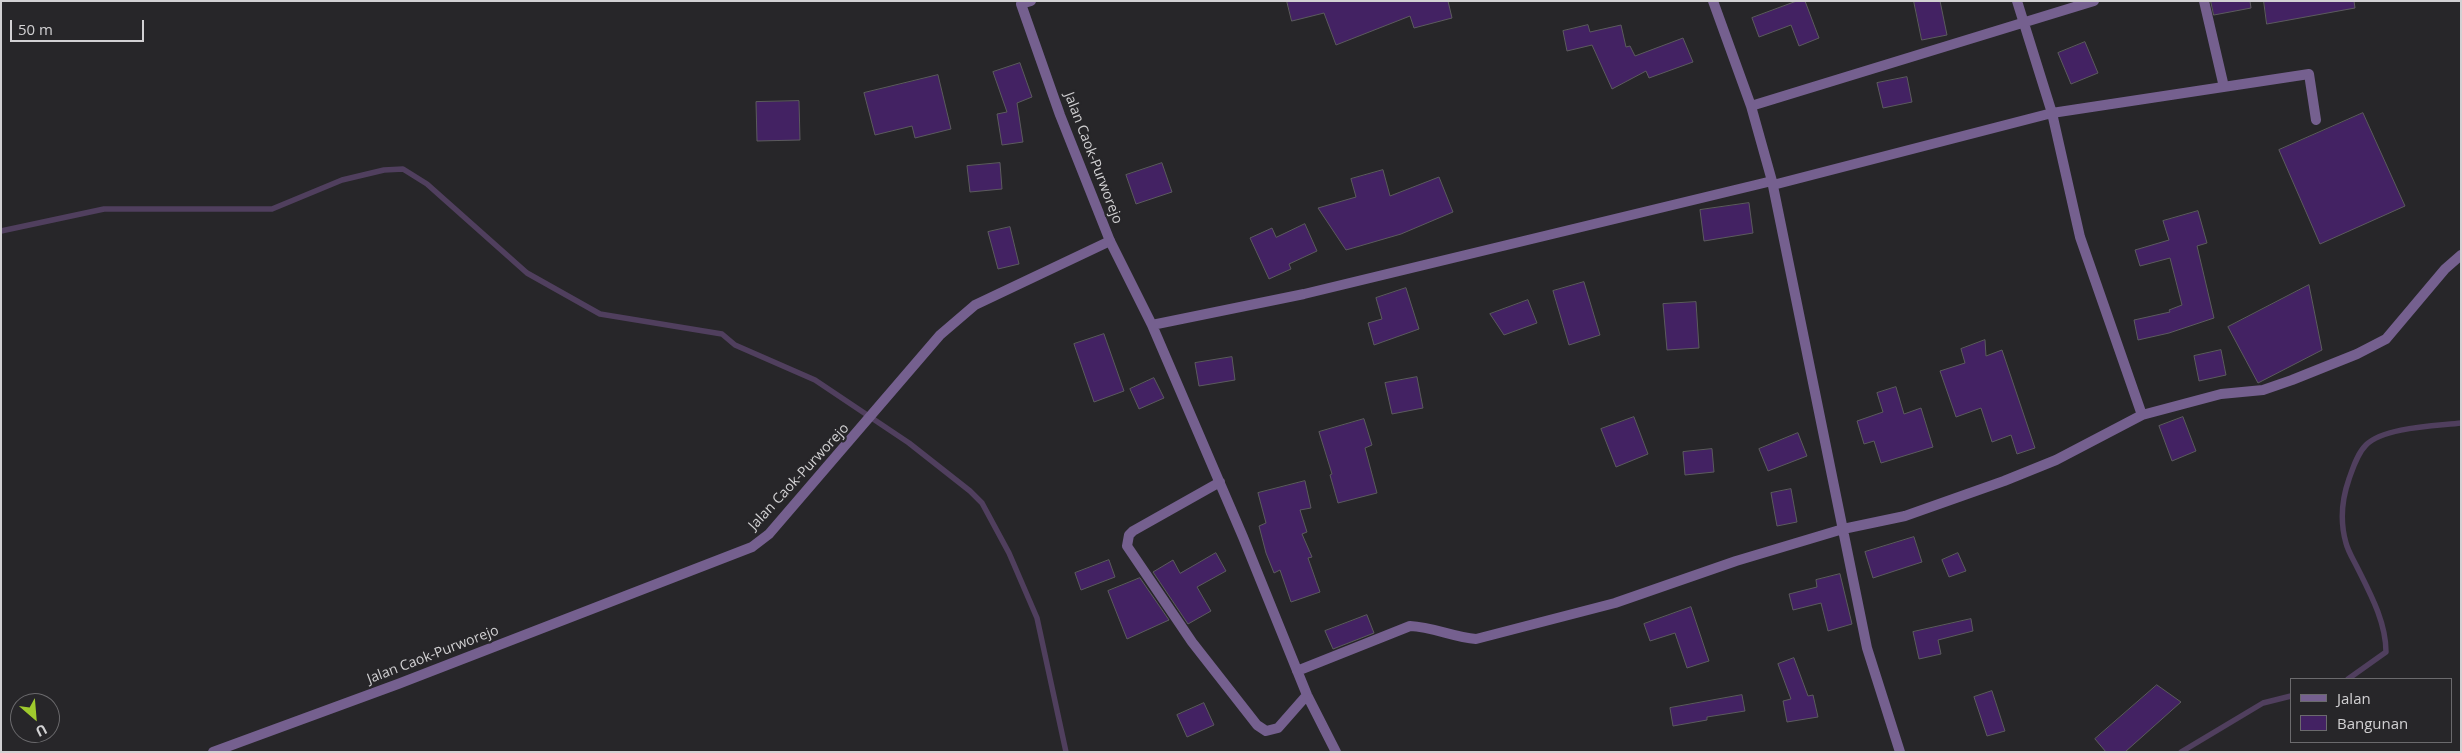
<!DOCTYPE html>
<html>
<head>
<meta charset="utf-8">
<style>
  body { margin:0 }
  #map { position:relative; width:2462px; height:753px; overflow:hidden; background:#272629; font-family:"Open Sans",sans-serif }
  canvas { display:block }
  .frame { position:absolute; inset:0; border:2px solid #d2d1d3; pointer-events:none }
  .legend { position:absolute; left:2290px; top:678px; width:162px; height:65px; box-sizing:border-box; background:#272629; border:1px solid #6b6a6d; margin:0; padding:6px 9px; list-style:none; font-size:15px; color:#d2d1d3 }
  .legend li { display:flex; align-items:center; gap:10px; height:25px }
  .legend b { width:25px; border:1px solid #6b6a6d }
  .north { position:absolute; left:10px; top:693px; width:50px; height:50px; box-sizing:border-box; background:#272629; border:1px solid #6b6a6d; border-radius:50%; rotate:153deg; font-size:14px; font-weight:700; line-height:20px; text-align:center; color:#d2d1d3 }
  .north::after { content:''; display:block; margin:auto; width:18px; height:22px; background:#9fca2d; clip-path:polygon(50% 0,100% 100%,50% 72%,0 100%) }
  .scale { position:absolute; left:10px; top:20px; width:134px; height:22px; box-sizing:border-box; border:2px solid #d2d1d3; border-top:0; padding-left:6px; font-size:15px; line-height:18px; white-space:nowrap; color:#d2d1d3; -webkit-text-stroke:4px #272629; paint-order:stroke }
</style>
</head>
<body>
<div id="map">
<canvas width="2462" height="753"></canvas>
<div class="frame"></div>
<ul class="legend">
<li><b style="height:6px;background:#75608f"></b>Jalan</li>
<li><b style="height:14px;background:#432263"></b>Bangunan</li>
</ul>
<div class="north">U</div>
<div class="scale">50 m</div>
</div>
<script>
const ctx = document.querySelector('canvas').getContext('2d');
ctx.lineJoin = 'round';
function strokePath(path, color, width, dash) { ctx.strokeStyle = color; ctx.lineWidth = width; ctx.lineCap = dash ? 'butt' : 'round'; ctx.setLineDash(dash || []); ctx.stroke(path); }
function fillPath(path, color) { ctx.fillStyle = color; ctx.fill(path, 'evenodd'); }
function drawText(font, color, halo, rows, align = 'center') {
  ctx.font = font + ' "Open Sans",sans-serif'; ctx.lineWidth = 4.5; ctx.setLineDash([]); ctx.textBaseline = 'middle'; ctx.strokeStyle = halo; ctx.fillStyle = color; for (const [text, x, y, turn = 0] of rows) {
    ctx.save(); ctx.translate(x, y); ctx.rotate((+turn || 0) * Math.PI / 180); ctx.textAlign = isNaN(turn) ? turn : align; if (halo) ctx.strokeText(text, 0, 0); ctx.fillText(text, 0, 0); ctx.restore();
  }
}
const stream = new Path2D(`
  M 1,231 L 104,209 L 272,209 L 342,180 L 384,170 L 403,169 L 427,184 L 527,273 L 600,314 L 722,334 L 735,345 L 815,380 L 909,443 L 970,491 L 982,503 L 1009,553 L 1037,618 L 1066,752
  M 2348,679 L 2386,652 C 2386,622 2370,593 2357,567 C 2353,559 2348,551 2346,543 C 2340,522 2342,499 2349,479 C 2353,468 2357,454 2366,445 C 2384,427 2436,426 2461,423
  M 2181,752 L 2263,703 L 2291,696`);
const building = new Path2D(`
  M 1287,1 L 1448,1 L 1452,18 L 1414,28 L 1410,16 L 1336,45 L 1324,13 L 1292,21 Z
  M 1797,1 L 1805,1 L 1819,38 L 1799,46 L 1791,25 L 1759,37 L 1752,18 Z
  M 1914,1 L 1940,1 L 1947,35 L 1922,40 Z
  M 2211,1 L 2250,1 L 2251,8 L 2214,15 Z
  M 2264,1 L 2354,1 L 2355,8 L 2267,24 Z
  M 1588,25 L 1590,32 L 1621,25 L 1626,47 L 1630,46 L 1635,56 L 1683,38 L 1693,62 L 1649,78 L 1646,71 L 1612,89 L 1592,45 L 1567,51 L 1563,31 Z
  M 2085,42 L 2098,73 L 2071,84 L 2058,53 Z
  M 1020,63 L 1032,97 L 1017,103 L 1023,142 L 1002,145 L 997,114 L 1007,112 L 993,72 Z
  M 938,75 L 951,129 L 915,138 L 912,126 L 875,135 L 864,93 Z
  M 1907,77 L 1912,102 L 1883,108 L 1877,83 Z
  M 799,101 L 800,140 L 757,141 L 756,102 Z
  M 2363,113 L 2405,206 L 2320,244 L 2279,150 Z
  M 1000,163 L 1002,189 L 970,192 L 967,166 Z
  M 1162,163 L 1172,192 L 1136,204 L 1126,175 Z
  M 1383,170 L 1390,196 L 1439,177 L 1453,212 L 1401,234 L 1346,250 L 1318,208 L 1356,197 L 1351,179 Z
  M 1749,203 L 1753,233 L 1704,241 L 1700,210 Z
  M 2198,211 L 2207,243 L 2197,246 L 2214,318 L 2169,333 L 2138,340 L 2134,320 L 2170,312 L 2169,310 L 2182,305 L 2170,258 L 2140,266 L 2135,250 L 2169,240 L 2163,221 Z
  M 1305,224 L 1317,251 L 1289,264 L 1291,269 L 1269,279 L 1250,238 L 1272,228 L 1276,237 Z
  M 1010,227 L 1019,264 L 998,269 L 988,232 Z
  M 1584,282 L 1600,335 L 1569,345 L 1553,291 Z
  M 2309,285 L 2322,350 L 2258,383 L 2228,327 Z
  M 1406,288 L 1419,329 L 1374,345 L 1368,323 L 1382,319 L 1376,298 Z
  M 1528,300 L 1537,323 L 1504,335 L 1490,314 Z
  M 1696,302 L 1699,348 L 1667,350 L 1663,304 Z
  M 1104,334 L 1124,391 L 1094,402 L 1074,344 Z
  M 1985,340 L 1986,356 L 2002,350 L 2035,448 L 2017,454 L 2011,435 L 1992,442 L 1981,408 L 1956,417 L 1940,371 L 1965,363 L 1961,349 Z
  M 2221,350 L 2226,375 L 2199,381 L 2194,356 Z
  M 1232,357 L 1235,380 L 1199,386 L 1195,363 Z
  M 1417,377 L 1423,408 L 1392,414 L 1385,383 Z
  M 1154,378 L 1164,398 L 1139,409 L 1130,389 Z
  M 1896,387 L 1904,414 L 1921,408 L 1933,447 L 1881,463 L 1874,441 L 1864,444 L 1857,421 L 1883,412 L 1877,393 Z
  M 1634,417 L 1648,454 L 1616,467 L 1601,429 Z
  M 2183,417 L 2196,451 L 2172,461 L 2159,426 Z
  M 1364,419 L 1372,445 L 1365,448 L 1377,493 L 1338,503 L 1330,475 L 1332,474 L 1319,432 Z
  M 1798,433 L 1807,456 L 1768,471 L 1759,449 Z
  M 1712,449 L 1714,472 L 1685,475 L 1683,452 Z
  M 1305,481 L 1311,508 L 1300,510 L 1307,532 L 1302,534 L 1312,557 L 1308,558 L 1320,592 L 1291,602 L 1280,570 L 1274,573 L 1266,553 L 1259,526 L 1266,523 L 1258,493 Z
  M 1791,489 L 1797,522 L 1777,526 L 1771,493 Z
  M 1914,537 L 1922,562 L 1873,578 L 1865,552 Z
  M 1216,553 L 1226,571 L 1197,587 L 1211,611 L 1188,624 L 1153,572 L 1173,560 L 1180,573 Z
  M 1958,553 L 1966,571 L 1949,577 L 1942,560 Z
  M 1109,560 L 1115,577 L 1081,590 L 1075,573 Z
  M 1840,574 L 1852,624 L 1828,631 L 1821,603 L 1793,610 L 1789,594 L 1817,587 L 1816,580 Z
  M 1140,578 L 1169,620 L 1127,639 L 1108,591 Z
  M 1691,607 L 1709,661 L 1687,668 L 1675,633 L 1650,641 L 1644,624 Z
  M 1367,615 L 1374,633 L 1333,649 L 1325,631 Z
  M 1971,619 L 1973,631 L 1938,640 L 1941,654 L 1919,659 L 1913,632 Z
  M 1794,658 L 1808,696 L 1813,695 L 1818,717 L 1787,722 L 1783,701 L 1791,699 L 1778,664 Z
  M 2157,685 L 2181,702 L 2125,752 L 2106,752 L 2095,739 Z
  M 1992,691 L 2005,731 L 1987,736 L 1974,697 Z
  M 1742,695 L 1745,711 L 1707,717 L 1707,720 L 1673,726 L 1670,708 Z
  M 1204,703 L 1214,725 L 1187,737 L 1177,715 Z`);
const minor = new Path2D(`
  M 1713,1 L 1751,106 L 1772,181 L 1867,648 L 1900,752
  M 2017,1 L 2052,113 L 2080,237 L 2142,415
  M 2204,1 L 2224,87
  M 1751,106 L 2094,1
  M 1773,185 L 2052,113 L 2309,74 L 2316,120
  M 1110,241 L 1152,325 L 1243,537 L 1307,695 L 1336,752
  M 1152,325 L 1304,294 L 1772,181
  M 1220,482 L 1133,531 L 1129,535 L 1127,546 L 1192,642 L 1257,725 L 1266,731 L 1278,728 L 1307,695
  M 1297,671 L 1410,626 C 1433,627 1453,637 1476,639 L 1615,603 L 1736,561 L 1843,529 L 1905,516 L 2004,481 L 2056,460 L 2142,415 L 2221,394 L 2263,390 L 2292,380 L 2357,354 L 2386,339 L 2445,269 L 2461,255`);
const tertiary = new Path2D(`
  M 213,752 L 398,684 L 752,547 L 769,534 L 940,335 L 975,305 L 1110,241 L 1060,115 L 1021,4 L 1031,1`);
const streetNames = [
  ["Jalan Caok-Purworejo",1093,158,69],
  ["Jalan Caok-Purworejo",799,477,-47],
  ["Jalan Caok-Purworejo",433,655,-21]
];
strokePath(stream, '#503f5e', 5.5);
fillPath(building, '#432263');
strokePath(building, '#5c5b5e', 1);
strokePath(minor, '#75608f', 10);
strokePath(tertiary, '#75608f', 10);
drawText('14px', '#d2d1d3', '#272629', streetNames);
</script>
</body>
</html>
